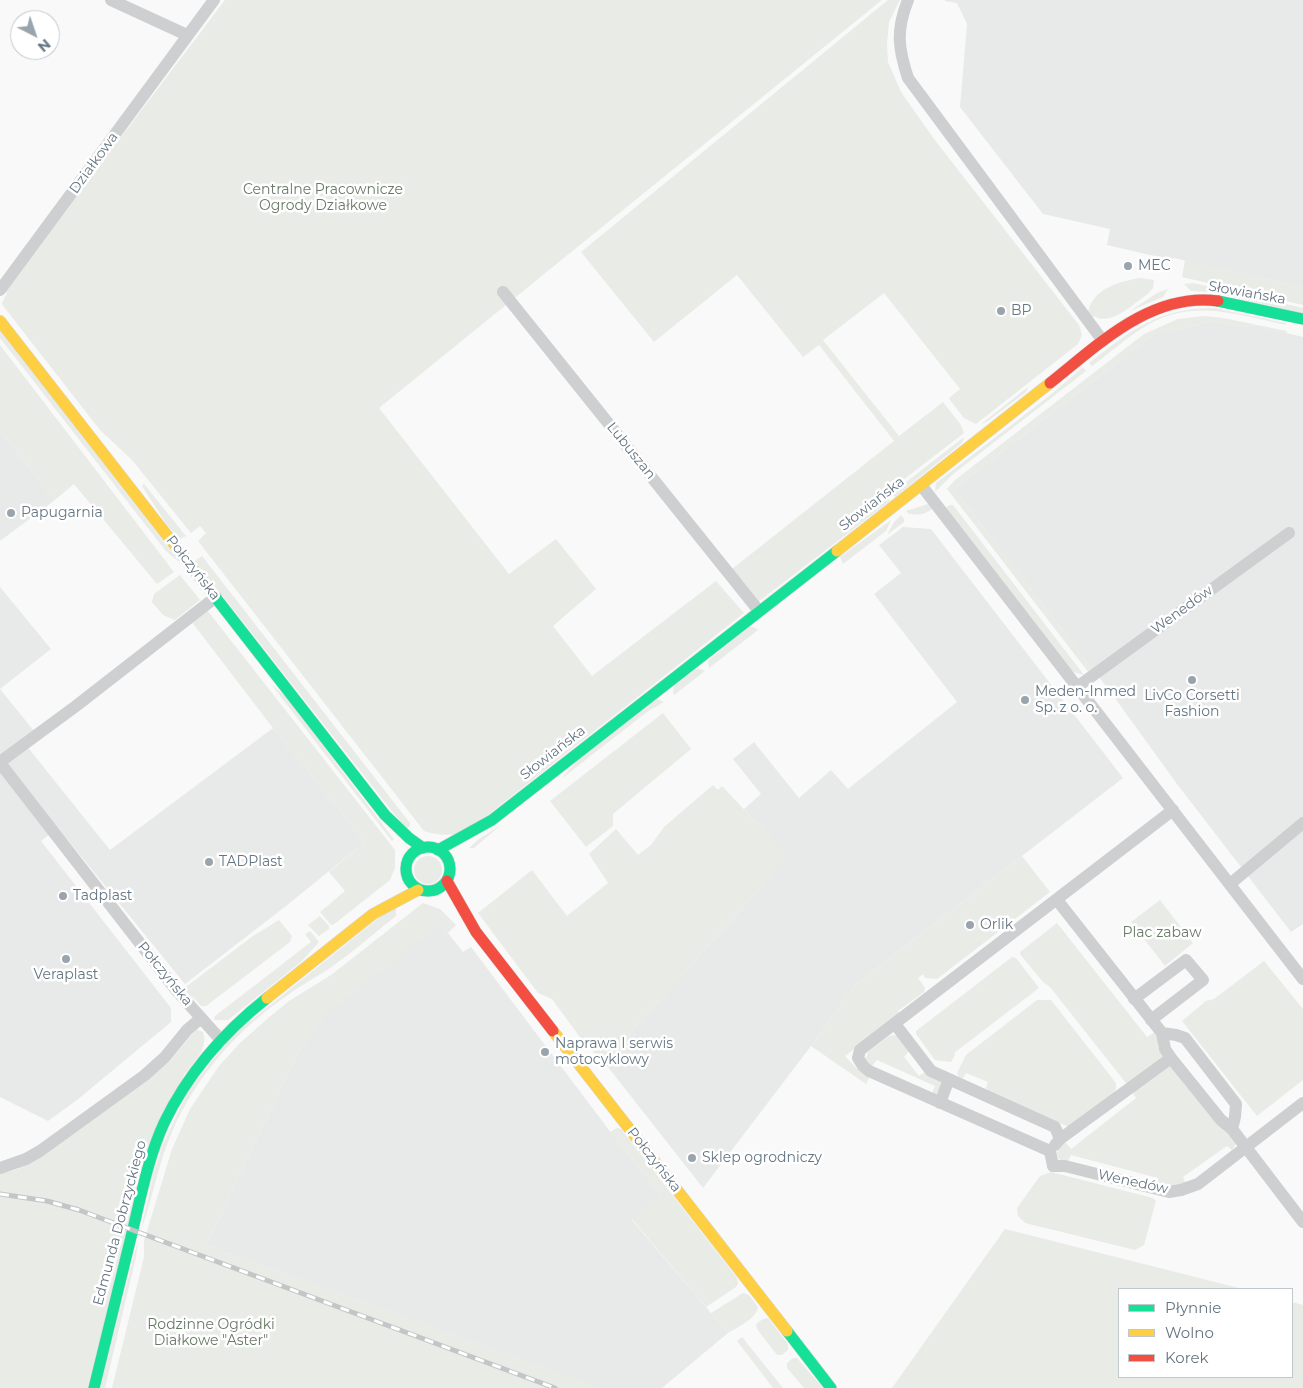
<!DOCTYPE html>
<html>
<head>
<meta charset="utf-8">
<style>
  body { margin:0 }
  #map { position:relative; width:1303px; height:1388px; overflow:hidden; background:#f9f9f9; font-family:Montserrat,sans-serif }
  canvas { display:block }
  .legend { position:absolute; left:1118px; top:1288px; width:175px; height:90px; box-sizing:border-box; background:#fff; border:1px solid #c1c8cd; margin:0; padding:6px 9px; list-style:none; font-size:15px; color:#657683 }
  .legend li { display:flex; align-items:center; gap:10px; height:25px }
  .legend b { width:25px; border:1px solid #c1c8cd }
  .north { position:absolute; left:10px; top:10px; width:50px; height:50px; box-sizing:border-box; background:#fff; border:1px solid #c1c8cd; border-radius:50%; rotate:139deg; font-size:14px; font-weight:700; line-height:20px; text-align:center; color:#657683 }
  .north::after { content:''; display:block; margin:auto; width:18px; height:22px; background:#99a4ac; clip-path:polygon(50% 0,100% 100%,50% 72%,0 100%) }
</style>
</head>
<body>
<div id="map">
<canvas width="1303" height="1388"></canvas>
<ul class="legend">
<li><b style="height:6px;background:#16e098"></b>Płynnie</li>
<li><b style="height:6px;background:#ffcf43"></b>Wolno</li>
<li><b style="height:6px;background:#f24e42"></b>Korek</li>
</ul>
<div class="north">N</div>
</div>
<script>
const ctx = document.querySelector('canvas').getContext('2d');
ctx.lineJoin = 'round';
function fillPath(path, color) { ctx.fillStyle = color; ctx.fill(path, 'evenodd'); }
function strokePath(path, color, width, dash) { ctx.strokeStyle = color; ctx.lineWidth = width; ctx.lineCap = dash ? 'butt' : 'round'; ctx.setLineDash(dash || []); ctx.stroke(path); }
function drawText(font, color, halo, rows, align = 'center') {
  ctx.font = font + ' Montserrat,sans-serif'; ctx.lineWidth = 5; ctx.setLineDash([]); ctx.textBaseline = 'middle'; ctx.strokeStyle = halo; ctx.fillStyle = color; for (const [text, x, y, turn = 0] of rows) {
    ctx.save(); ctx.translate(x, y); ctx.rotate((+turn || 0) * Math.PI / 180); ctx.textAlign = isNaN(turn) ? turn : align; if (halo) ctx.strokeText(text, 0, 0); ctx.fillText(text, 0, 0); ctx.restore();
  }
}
const built = new Path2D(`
  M 945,0 L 1303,0 L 1303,287 L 1174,258 L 1171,259 L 1150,255 L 1107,245 L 1110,229 L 1043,214 L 960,107 L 967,24 L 957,3 L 945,1 Z
  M 1212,321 L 1243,327 L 1254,325 L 1303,337 L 1303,924 L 1291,932 L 1177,784 L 1109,690 L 954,489 L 1157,332 L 1171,332 Z
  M 0,431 L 55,500 L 0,541 Z
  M 903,527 L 931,529 L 1123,778 L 856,984 L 811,1046 L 703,1188 L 604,1062 L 760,889 L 787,856 L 744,809 L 761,794 L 733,759 L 754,742 L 799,798 L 831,770 L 848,789 L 957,702 L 874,594 L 901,573 L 879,545 Z
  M 0,587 L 51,649 L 0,689 Z
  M 0,689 L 34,731 L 22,740 L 110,850 L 273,728 L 365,842 L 286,906 L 185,984 L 58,828 L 41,841 L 171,1008 L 171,1022 L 77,1100 L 48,1121 L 0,1097 Z
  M 440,923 L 463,952 L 471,947 L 618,1142 L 661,1195 L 631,1219 L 728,1333 L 662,1388 L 600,1388 L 206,1245 L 298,1053 L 324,1016 Z`);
const green = new Path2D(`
  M 225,0 L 882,0 L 379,408 L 509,574 L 556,539 L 596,589 L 553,626 L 592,676 L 716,581 L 744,613 L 465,833 C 450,835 439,836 424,831 L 198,541 L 206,533 L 200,526 L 191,533 L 132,460 L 100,430 L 4,307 L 2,303 L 7,293 L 4,290 L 8,286 Z
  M 888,0 L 900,0 L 889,22 L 887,43 L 888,62 L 901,92 L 934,139 L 1079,325 L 1082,335 L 1078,344 L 976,424 L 964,418 L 950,400 L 949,398 L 960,389 L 884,293 L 823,340 L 899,436 L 943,402 L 961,425 L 964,433 L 885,494 L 890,501 L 758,602 L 732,569 L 894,441 L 819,345 L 803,357 L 737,275 L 654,342 L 581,252 Z
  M 1185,260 L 1303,287 L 1303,305 L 1182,277 Z
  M 1139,278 L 1154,280 L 1153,288 L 1148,294 C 1134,303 1111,327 1094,316 L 1092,318 L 1088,313 C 1092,289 1118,282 1139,278 Z
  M 1193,283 L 1303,308 L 1303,313 L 1210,292 L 1191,291 L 1184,284 Z
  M 1168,289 L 1163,297 L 1130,311 L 1157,293 Z
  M 1214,308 L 1285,323 L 1286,325 C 1235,314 1189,297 1141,329 C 1124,340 1108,354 1092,366 L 1089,363 C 1131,330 1158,308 1214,308 Z
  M 1204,316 L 1223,318 L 1287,331 L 1286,333 L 1254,325 L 1243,327 L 1212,321 L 1171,332 L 1157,332 L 954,489 L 1093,669 L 1089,673 L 947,489 L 955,480 L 1144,334 L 1178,319 Z
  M 0,330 L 181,564 L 165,550 L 0,338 Z
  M 0,345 L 174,572 L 157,584 L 74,484 L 55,500 L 0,431 Z
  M 1083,367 L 1086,371 L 952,475 L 935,492 L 936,483 L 1049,396 Z
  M 1028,387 L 1026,392 L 988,421 L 981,424 Z
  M 964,437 L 962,443 L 895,497 L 892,493 Z
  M 144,484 L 186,536 L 180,539 L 167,525 L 142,486 Z
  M 928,504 L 932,509 C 924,515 919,515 909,514 L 906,511 Z
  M 950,505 L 953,505 L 1084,675 L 1076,673 L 1069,669 L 945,508 Z
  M 901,515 L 904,519 L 904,522 L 887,535 L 894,522 Z
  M 891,520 L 886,531 L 843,564 L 840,557 Z
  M 202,556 L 410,823 L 410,826 L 406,829 L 195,561 Z
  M 180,575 L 200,600 L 175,620 L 163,615 L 152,602 L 154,594 Z
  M 207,610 L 395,850 L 395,868 L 390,880 L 333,925 L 331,925 L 320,912 L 345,891 L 329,872 L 365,842 L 273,728 L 191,621 Z
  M 748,627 L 754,627 L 758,630 L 709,668 L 708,661 Z
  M 698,668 L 705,671 L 674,695 L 673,691 L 674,685 Z
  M 271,684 L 287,698 L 392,837 L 394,839 L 392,841 Z
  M 657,699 L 664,702 L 647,712 L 561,779 L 577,761 Z
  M 663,713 L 691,749 L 613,814 L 613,826 L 586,847 L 550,801 Z
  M 713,785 L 718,790 L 722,786 L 788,856 L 760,889 L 604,1062 L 585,1044 L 552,999 L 538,993 L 478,913 L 532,870 L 567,916 L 608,883 L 589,854 L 616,829 L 638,855 L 651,845 L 664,827 Z
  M 502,824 L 474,848 L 469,848 L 479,839 Z
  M 1022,856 L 1050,892 L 937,979 L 925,978 L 923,974 L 918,978 L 925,988 L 924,992 L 898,1011 L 900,1014 L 845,1056 L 857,1069 L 866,1074 L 869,1078 L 866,1084 L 811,1046 L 856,984 Z
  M414 870a14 14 0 1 1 28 0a14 14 0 1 1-28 0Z
  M 1160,900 L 1193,943 L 1165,966 L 1131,922 Z
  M 423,903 L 440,909 L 456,925 L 448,933 L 440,924 L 324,1017 L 298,1053 L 206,1245 L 601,1388 L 112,1388 L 144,1257 L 144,1241 L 172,1149 L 190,1109 L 219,1066 L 240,1043 L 267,1019 L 289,1001 L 331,975 Z
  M 396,904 L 396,916 C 373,934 351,954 327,970 C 313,979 298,987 285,997 C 236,1031 195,1078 172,1132 C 158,1164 153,1198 141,1230 L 158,1155 L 188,1091 L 233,1035 Z
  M 320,916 L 329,926 L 329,929 L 319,936 L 308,925 Z
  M 279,920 L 292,936 L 290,942 L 206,1006 L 201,1006 L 193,997 L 191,999 L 183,989 L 253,936 Z
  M 1057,923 L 1147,1037 L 1155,1032 L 1158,1038 L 1158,1047 L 1167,1059 L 1129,1087 L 1050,987 L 1043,982 L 1020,954 L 1020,952 Z
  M 310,931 L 319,942 L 301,962 L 228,1020 L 214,1020 L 215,1016 L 311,942 L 305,934 Z
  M 1012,957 L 1016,958 L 1039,988 L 954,1053 L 955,1055 L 951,1062 L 935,1060 L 916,1034 L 916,1031 Z
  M 1264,961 L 1303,1009 L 1303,1080 L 1257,1116 L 1182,1021 L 1206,1001 L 1214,999 Z
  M 1037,1000 L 1051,1000 L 1116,1083 L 1116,1089 L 1114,1093 L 1069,1127 L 988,1091 L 986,1088 L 988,1082 L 966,1073 L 963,1078 L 959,1077 L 957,1073 L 966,1055 Z
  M 196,1029 L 203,1032 C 209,1049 193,1063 184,1075 L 88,1388 L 0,1388 L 0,1173 L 15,1170 L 29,1164 L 157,1072 L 170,1061 Z
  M 893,1035 L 897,1036 L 909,1051 L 904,1057 L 919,1076 L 925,1072 L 941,1082 L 942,1086 L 936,1095 L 932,1093 L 935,1086 L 877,1060 L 872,1066 L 865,1061 L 868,1052 L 889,1036 Z
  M 1169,1063 L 1237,1143 L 1232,1150 L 1227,1146 L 1183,1177 L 1186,1184 L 1181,1186 L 1158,1186 L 1158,1178 L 1071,1155 L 1067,1163 L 1062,1162 L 1058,1158 L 1057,1152 L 1065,1142 L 1071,1149 L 1136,1098 L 1132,1092 Z
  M 617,1128 L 621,1129 L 737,1278 L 738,1284 L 736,1287 L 706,1307 L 631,1218 L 661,1195 L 610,1132 Z
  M 1051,1172 L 1153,1198 L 1156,1201 L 1144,1245 L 1135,1250 L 1025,1223 L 1018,1216 L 1017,1208 L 1040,1176 Z
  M 1005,1229 L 1243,1289 L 1119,1289 L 1119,1377 L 1292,1377 L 1292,1302 L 1303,1305 L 1303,1388 L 892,1388 Z
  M 138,1240 L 136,1257 L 105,1388 L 100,1388 Z
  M 743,1293 L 749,1295 L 758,1307 C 756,1319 738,1327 728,1333 L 711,1313 Z
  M 768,1318 L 788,1344 L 788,1350 L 782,1355 L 777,1355 L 757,1329 L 756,1324 L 763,1319 Z
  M 742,1337 L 783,1388 L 773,1388 L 737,1341 Z
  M 793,1358 L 797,1358 L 823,1388 L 804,1388 L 787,1368 L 787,1363 Z`);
const street = new Path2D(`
  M 111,0 L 187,35
  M 908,0 C 896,30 898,48 908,78 L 1103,341
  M 0,290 L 214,0
  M 503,292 L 759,611
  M 921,485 L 1303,979
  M 1077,687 L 1289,533
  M 0,762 L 76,706 L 216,597
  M 0,763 L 177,991 L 220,1039
  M 1173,810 L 860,1050 L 858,1058 L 863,1066 L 869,1071 L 1050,1151 L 1053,1166 L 1065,1166 L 1169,1192 L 1181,1190 L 1198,1184 L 1303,1103
  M 1230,884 L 1303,823
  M 1057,900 L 1162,1033 L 1165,1049 L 1171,1058 L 1221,1120 L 1232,1129 L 1303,1222
  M 1134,999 L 1186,960 L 1203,980 L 1151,1020
  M 895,1024 L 931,1071 L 1055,1127 L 1060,1139
  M 1162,1033 L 1176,1035 L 1185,1038 L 1236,1104 L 1235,1117 L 1232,1129
  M 940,1103 L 949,1079
  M 1055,1145 L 1060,1139 L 1171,1058
  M 0,1168 L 26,1159 L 40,1151 L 145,1075 L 165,1057 L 187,1030 L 201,1018`);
const fast = new Path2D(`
  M 1218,301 L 1303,319
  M 212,593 L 385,815 L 409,838 L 423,848
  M406 869a22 22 0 1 1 44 0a22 22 0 1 1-44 0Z
  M 438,850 L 492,820 L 837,551
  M 787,1331 L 831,1388
  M 94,1388 C 107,1336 119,1284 132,1233 C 141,1196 148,1158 164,1123 C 188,1073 224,1032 267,998`);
const slow = new Path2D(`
  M 0,321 L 212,593
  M 837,551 L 1050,383
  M 267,998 L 373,914 L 418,890
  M 553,1031 L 787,1331`);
const jam = new Path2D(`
  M 1050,383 C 1098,345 1151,292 1218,301
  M 447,881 L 476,932 L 553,1031`);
const rail = new Path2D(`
  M 0,1194 L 47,1201 L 79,1210 L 555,1388`);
const markers = [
  [1128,266,5,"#99a4ac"],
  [1001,311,5,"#99a4ac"],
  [11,513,5,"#99a4ac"],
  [1192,680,5,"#99a4ac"],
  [1025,700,5,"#99a4ac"],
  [209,862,5,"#99a4ac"],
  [63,896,5,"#99a4ac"],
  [970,925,5,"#99a4ac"],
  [66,959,5,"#99a4ac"],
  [545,1052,5,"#99a4ac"],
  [692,1158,5,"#99a4ac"]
];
const streetNames = [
  ["Działkowa",94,163,-54],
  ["Słowiańska",1247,293,10],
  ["Lubuszan",631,451,51],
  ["Słowiańska",872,504,-38],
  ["Połczyńska",193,568,52],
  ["Wenedów",1182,610,-36],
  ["Słowiańska",553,753,-38],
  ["Połczyńska",165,974,51],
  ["Połczyńska",654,1160,52],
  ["Wenedów",1133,1182,12],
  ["Edmunda Dobrzyckiego",120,1223,-75]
];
const parkNames = [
  ["Centralne Pracownicze",323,190],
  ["Ogrody Działkowe",323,206],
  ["Plac zabaw",1162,933],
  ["Rodzinne Ogródki",211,1325],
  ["Diałkowe \"Aster\"",211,1341]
];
const poiNames = [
  ["MEC",1138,266],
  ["BP",1011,311],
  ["Papugarnia",21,513],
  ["Meden-Inmed",1035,692],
  ["Sp. z o. o.",1035,708],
  ["LivCo Corsetti",1192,696,"center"],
  ["Fashion",1192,712,"center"],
  ["TADPlast",219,862],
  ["Tadplast",73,896],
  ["Orlik",980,925],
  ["Veraplast",66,975,"center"],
  ["Naprawa I serwis",555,1044],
  ["motocyklowy",555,1060],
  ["Sklep ogrodniczy",702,1158]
];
fillPath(built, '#e8e9e9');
fillPath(green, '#e8ebe6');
strokePath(fast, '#d5d6d7', 12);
strokePath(slow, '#d5d6d7', 12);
strokePath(jam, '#d5d6d7', 12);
strokePath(street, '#cecfd0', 12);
strokePath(fast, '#16e098', 11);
strokePath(slow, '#ffcf43', 11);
strokePath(jam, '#f24e42', 11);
strokePath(rail, '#c3c5c6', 5);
strokePath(rail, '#fff', 3, [9]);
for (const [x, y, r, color] of markers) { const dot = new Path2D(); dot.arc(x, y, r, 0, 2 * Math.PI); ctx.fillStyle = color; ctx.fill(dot); strokePath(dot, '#fff', 2); }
drawText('14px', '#657683', '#fff', streetNames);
drawText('14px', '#687a64', '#fff', parkNames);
drawText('14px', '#657683', '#fff', poiNames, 'left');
</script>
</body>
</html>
